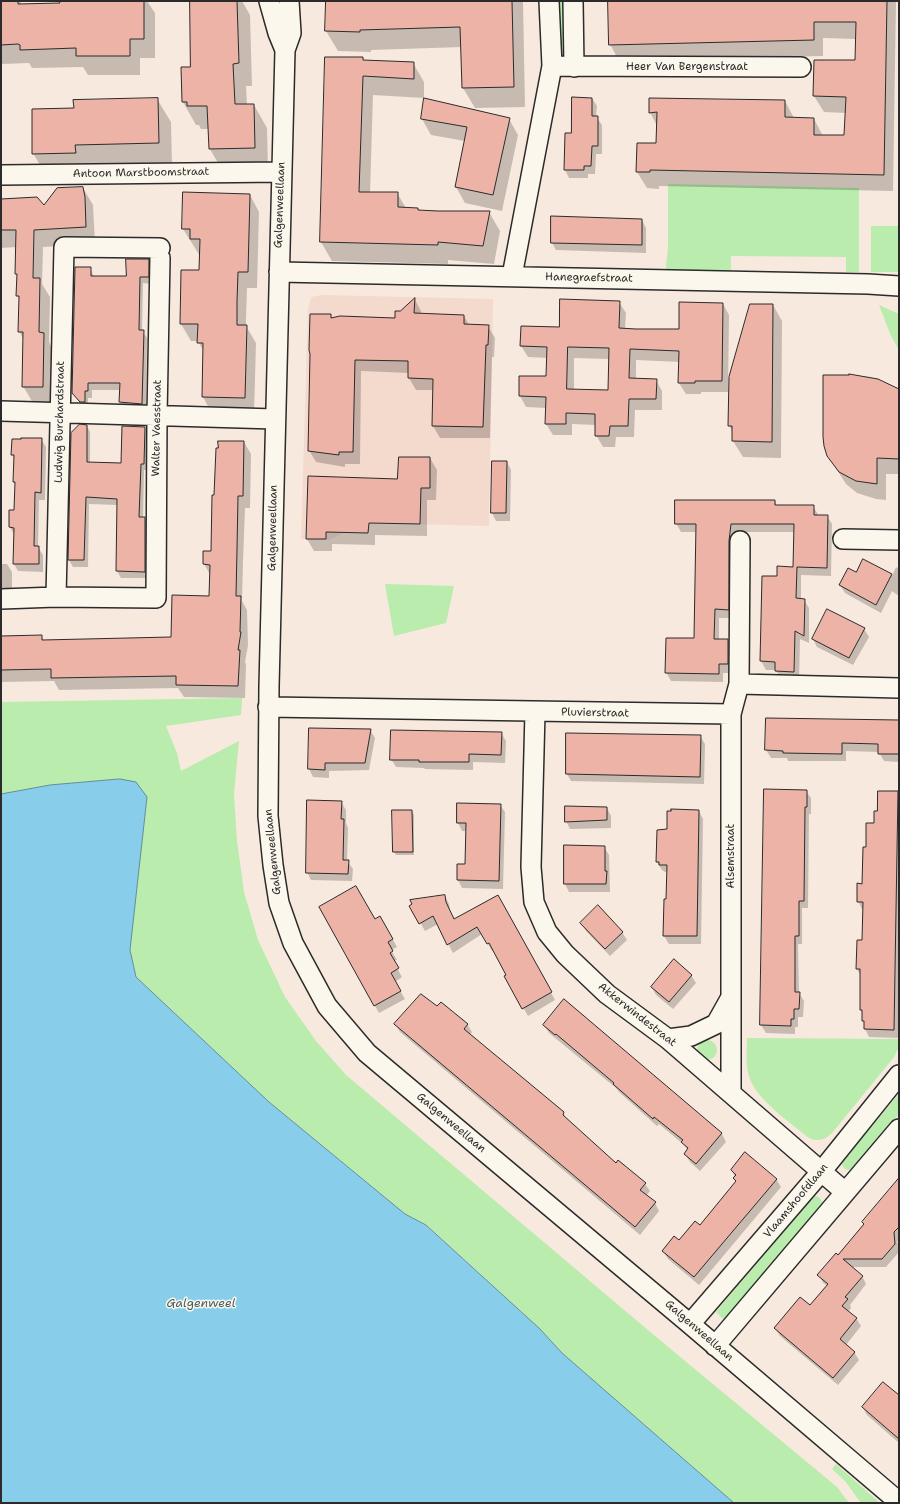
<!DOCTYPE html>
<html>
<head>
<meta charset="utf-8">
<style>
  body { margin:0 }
  #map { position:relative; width:900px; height:1504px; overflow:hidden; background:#f8e9de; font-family:"Shantell Sans",sans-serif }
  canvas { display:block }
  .frame { position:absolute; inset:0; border:2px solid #2b2b2b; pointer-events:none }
</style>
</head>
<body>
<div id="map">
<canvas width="900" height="1504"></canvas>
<div class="frame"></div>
</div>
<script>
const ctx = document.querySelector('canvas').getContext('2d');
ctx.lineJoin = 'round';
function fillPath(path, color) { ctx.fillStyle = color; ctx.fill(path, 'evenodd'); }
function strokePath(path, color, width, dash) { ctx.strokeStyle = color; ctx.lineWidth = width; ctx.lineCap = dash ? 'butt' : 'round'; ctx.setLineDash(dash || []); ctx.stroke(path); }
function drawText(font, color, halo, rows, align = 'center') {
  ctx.font = font + ' "Shantell Sans",sans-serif'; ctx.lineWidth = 3; ctx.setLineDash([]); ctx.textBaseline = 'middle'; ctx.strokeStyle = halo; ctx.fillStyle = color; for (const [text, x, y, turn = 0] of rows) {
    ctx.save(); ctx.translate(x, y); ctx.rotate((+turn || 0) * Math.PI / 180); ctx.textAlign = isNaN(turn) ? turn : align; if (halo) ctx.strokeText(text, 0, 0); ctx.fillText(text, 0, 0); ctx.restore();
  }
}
const built = new Path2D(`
  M 322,295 L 493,299 L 489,526 L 369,523 L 368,533 L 345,532 L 329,540 L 301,539 L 308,309 L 311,297 Z`);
const green = new Path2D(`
  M 556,1 L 565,1 L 566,45 L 557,45 Z
  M 668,184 L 859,188 L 859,272 L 846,272 L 846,257 L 731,256 L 731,276 L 665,276 L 668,248 Z
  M 871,226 L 899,226 L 899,272 L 871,272 Z
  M 879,305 L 899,314 L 899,350 L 891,336 Z
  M 385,584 L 454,586 L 446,623 L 394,636 Z
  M 242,698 L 241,715 L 166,726 L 177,753 L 181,771 L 239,741 L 234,794 L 237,841 L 244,892 L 258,940 L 285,997 L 316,1041 L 346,1075 L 655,1336 L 837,1487 L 849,1503 L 734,1503 L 562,1353 L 540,1329 L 427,1225 L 405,1214 L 269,1102 L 136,977 L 130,950 L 147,797 L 50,785 L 1,794 L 1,702 Z
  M 747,1038 L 899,1039 L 899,1047 L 894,1057 L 832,1133 C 825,1140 818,1142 809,1138 C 790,1122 756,1100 749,1076 C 745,1064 747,1050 747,1038 Z
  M697 1050a10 10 0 1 1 20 0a10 10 0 1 1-20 0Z
  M 899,1094 L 899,1114 L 854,1168 L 849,1170 L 845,1169 L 842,1165 L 844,1159 Z
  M 816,1196 L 820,1198 L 822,1201 L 821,1206 L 724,1320 L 716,1312 L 812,1198 Z
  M 836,1464 L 880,1503 L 861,1503 L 845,1481 L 832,1469 Z`);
const water = new Path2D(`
  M 120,779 L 136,782 L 147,797 L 130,950 L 136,977 L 269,1102 L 405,1214 L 426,1225 L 540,1329 L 562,1353 L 734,1503 L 1,1503 L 1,794 L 50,785 Z`);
const shadow = new Path2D(`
  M 1,1 L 20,1 L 22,5 L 61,4 L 60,1 L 147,1 L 155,13 L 155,58 L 140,58 L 140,75 L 88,75 L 83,67 L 32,68 L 29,63 L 1,64 Z
  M 191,1 L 242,1 L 250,15 L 252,86 L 246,86 L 247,105 L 254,105 L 267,128 L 268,171 L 223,172 L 210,149 L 209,129 L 201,129 L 199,125 L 196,125 L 183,102 L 182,68 L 191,68 Z
  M 327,1 L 523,1 L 525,107 L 475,108 L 463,88 L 462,47 L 371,50 L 371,52 L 338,51 L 326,31 Z
  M 609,1 L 896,1 L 893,191 L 659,186 L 659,189 L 647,188 L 637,172 L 657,144 L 657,126 L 650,112 L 785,101 L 794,118 L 814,119 L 823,136 L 845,136 L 846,113 L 824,112 L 814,96 L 856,61 L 857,39 L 823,38 L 823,56 L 619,61 L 610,44 Z
  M 326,58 L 362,58 L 364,61 L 413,63 L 424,82 L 424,98 L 373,95 L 370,193 L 397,193 L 406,208 L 417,209 L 419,211 L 489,212 L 500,231 L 494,264 L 448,260 L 448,264 L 332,261 L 321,242 Z
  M 592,98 L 597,106 L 596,117 L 602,125 L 602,154 L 596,154 L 595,174 L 588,174 L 588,178 L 569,178 L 565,170 L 572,134 Z
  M 157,99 L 171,122 L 172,166 L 47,177 L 33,153 L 75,109 Z
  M 422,119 L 509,119 L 518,135 L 502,211 L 465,203 L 456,187 L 465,141 L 431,135 Z
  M 83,188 L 93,205 L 95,244 L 43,247 L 42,284 L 50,297 L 49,342 L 53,351 L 52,404 L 33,403 L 23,386 L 24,340 L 19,331 L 20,301 L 17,295 L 16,247 L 1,248 L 1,197 L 2,200 L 44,207 Z
  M 250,195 L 259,212 L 257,288 L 247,288 L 246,319 L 246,326 L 256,343 L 254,414 L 212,414 L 203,397 L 204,352 L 198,341 L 191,341 L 181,324 L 182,271 L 200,271 L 200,256 L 183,229 Z
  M 642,220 L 646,228 L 646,253 L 556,250 L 552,243 Z
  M 148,260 L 152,267 L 152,284 L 143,283 L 142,331 L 147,338 L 146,411 L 124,409 L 120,402 L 121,390 L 92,390 L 92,398 L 88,398 L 88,409 L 84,409 L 73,393 L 90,268 L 94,277 L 126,277 Z
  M 415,300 L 421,311 L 421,314 L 464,316 L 469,325 L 488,326 L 495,338 L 494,357 L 492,357 L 490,438 L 440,438 L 433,426 L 434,390 L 416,390 L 409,378 L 409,373 L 361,371 L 360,464 L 345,464 L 345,467 L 316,462 L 309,450 L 330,315 L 333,319 L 396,319 L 400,312 Z
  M 619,302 L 626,313 L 625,329 L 680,330 L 723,304 L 729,315 L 728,392 L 701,392 L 701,394 L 686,394 L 679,383 L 680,362 L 636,360 L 636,379 L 656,380 L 662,391 L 662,410 L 635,410 L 634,437 L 616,437 L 615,447 L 603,447 L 596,435 L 596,425 L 572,424 L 572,435 L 553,435 L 546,424 L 546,408 L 526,407 L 520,396 L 520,377 L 547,377 L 548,358 L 528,357 L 521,346 ZM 574,358 L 610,359 L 609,391 L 574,390 Z
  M 773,305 L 782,321 L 781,458 L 743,457 L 733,441 L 733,433 L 729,425 Z
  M 850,375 L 869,377 L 886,383 L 899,390 L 899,474 L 886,474 L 886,500 L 876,499 L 857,493 L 846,484 L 828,456 Z
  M 87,426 L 90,432 L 90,463 L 122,464 L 145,428 L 149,435 L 148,470 L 144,470 L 143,518 L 145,518 L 149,525 L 148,578 L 121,578 L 117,571 L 117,505 L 89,504 L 88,567 L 73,567 L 69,560 Z
  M 41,439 L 46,447 L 45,500 L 39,500 L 38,547 L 43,555 L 43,572 L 18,571 L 14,564 L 14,535 L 10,527 L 15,511 L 16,486 L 14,482 L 15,460 L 12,455 Z
  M 244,442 L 251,454 L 250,508 L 245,508 L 243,562 L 242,601 L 247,610 L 248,645 L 245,662 L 246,664 L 245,698 L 184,697 L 178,688 L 59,690 L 54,681 L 1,682 L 1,637 L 41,636 L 44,641 L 172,638 L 210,597 L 211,576 L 204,564 L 211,552 L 215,496 Z
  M 430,458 L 437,470 L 436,500 L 427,500 L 427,536 L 375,535 L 375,545 L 332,544 L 332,551 L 314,551 L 307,539 Z
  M 507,462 L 511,470 L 510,521 L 496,521 L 492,513 Z
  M 775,501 L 777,506 L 813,506 L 819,516 L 827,516 L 832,524 L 831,576 L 801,575 L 801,599 L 804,600 L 809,608 L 809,643 L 800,639 L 799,680 L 781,680 L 776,670 L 766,670 L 761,661 L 763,577 L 778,577 L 794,568 L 794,532 L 735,532 L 733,550 L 733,618 L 719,618 L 719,640 L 728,640 L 733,649 L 733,673 L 723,673 L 723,682 L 671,681 L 666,672 L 695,639 L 697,532 L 681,532 L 676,523 Z
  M 1,564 L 7,564 L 12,572 L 12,590 L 1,590 Z
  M 896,567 L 899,569 L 899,596 L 892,591 L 881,613 L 845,593 L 840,585 L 857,574 L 891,575 L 892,576 Z
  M 864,629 L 869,637 L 853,665 L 817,647 L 813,639 Z
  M 899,721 L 899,762 L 884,761 L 879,752 L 846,751 L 846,761 L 788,761 L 787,758 L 771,758 L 766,750 Z
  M 310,729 L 370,730 L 375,738 L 369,770 L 329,771 L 329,778 L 313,777 L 309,769 Z
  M 501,733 L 506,741 L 505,763 L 473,762 L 473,770 L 425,769 L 424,768 L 396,767 L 391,759 Z
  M 700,736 L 705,744 L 704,784 L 571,781 L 567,774 Z
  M 765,790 L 806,791 L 811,798 L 811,814 L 809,814 L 808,908 L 802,908 L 802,944 L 798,944 L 799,993 L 804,1001 L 803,1017 L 798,1017 L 798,1027 L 795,1027 L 795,1034 L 766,1033 L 761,1025 Z
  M 898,792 L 899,794 L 898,1038 L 869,1037 L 865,1029 L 863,1014 L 861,1010 L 861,976 L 857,969 L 863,941 L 864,909 L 862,909 L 858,901 L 863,885 L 867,848 L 878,812 Z
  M 341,802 L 346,810 L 346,823 L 348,828 L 347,861 L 353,869 L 352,881 L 311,880 L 307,872 Z
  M 500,805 L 505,812 L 503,889 L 462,888 L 458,880 L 466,865 L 467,831 L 462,831 L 458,823 Z
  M 607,808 L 611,816 L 611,828 L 570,829 L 566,821 Z
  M 412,811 L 414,815 L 414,855 L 396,855 L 394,851 Z
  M 699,811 L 703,819 L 701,944 L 669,944 L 664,936 L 668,872 L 665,872 L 662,870 L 657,862 L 668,830 Z
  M 604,847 L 609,855 L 610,892 L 569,892 L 565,884 Z
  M 445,896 L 449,904 L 450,911 L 455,920 L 498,896 L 555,1000 L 528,1016 L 505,976 L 507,975 L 494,950 L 492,951 L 488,944 L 494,941 L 482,934 L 453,953 L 438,924 L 425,931 L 411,906 Z
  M 320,907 L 374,920 L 380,917 L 397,947 L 391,950 L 397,960 L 393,961 L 402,977 L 395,982 L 405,999 L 379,1013 Z
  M 581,923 L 622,932 L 627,940 L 610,956 L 586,931 Z
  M 691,975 L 696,983 L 673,1009 L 656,995 L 652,987 Z
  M 564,1000 L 722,1134 L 726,1142 L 700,1171 L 690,1162 L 685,1154 L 688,1150 L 683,1144 L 659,1124 L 657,1126 L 619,1092 L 616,1088 L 549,1033 L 544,1025 Z
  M 395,1024 L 467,1024 L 472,1032 L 470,1035 L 563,1113 L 568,1121 L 616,1164 L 645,1184 L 650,1191 L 646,1196 L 655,1203 L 659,1211 L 640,1235 L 400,1032 Z
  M 732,1170 L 776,1179 L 781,1187 L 699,1285 L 668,1259 L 663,1251 L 700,1226 L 737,1182 Z
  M 899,1180 L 899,1240 L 897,1242 L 899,1246 L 899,1252 L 886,1267 L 851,1267 L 862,1276 L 866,1284 L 850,1305 L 851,1308 L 848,1312 L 856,1318 L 861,1326 L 846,1345 L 854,1352 L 859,1360 L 838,1385 L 780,1336 L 775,1328 L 810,1307 L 828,1286 L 823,1283 L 819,1275 L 838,1256 Z
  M 899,1397 L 899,1443 L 867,1415 L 863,1408 Z`);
const building = new Path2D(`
  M 1,1 L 18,1 L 18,4 L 60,3 L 59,1 L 144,1 L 144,39 L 130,39 L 130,56 L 76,56 L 76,48 L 20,50 L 20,45 L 18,44 L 1,45 Z
  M 190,1 L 237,1 L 239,63 L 233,64 L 235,104 L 254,104 L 255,148 L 209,149 L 207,106 L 187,106 L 187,102 L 182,102 L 181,67 L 190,67 Z
  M 326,1 L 512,1 L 514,87 L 462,88 L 460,27 L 360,30 L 360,32 L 325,31 Z
  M 608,1 L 887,1 L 884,175 L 650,170 L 650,172 L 636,172 L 637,143 L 656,143 L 657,112 L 649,113 L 649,98 L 785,100 L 785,117 L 814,118 L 814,135 L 844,135 L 846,97 L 813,96 L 814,60 L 855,60 L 856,22 L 814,22 L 814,40 L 609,45 Z
  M 325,57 L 363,57 L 363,60 L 414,62 L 414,79 L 363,76 L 359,192 L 398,192 L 398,207 L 418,208 L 418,210 L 438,211 L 490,211 L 483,246 L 438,242 L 438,245 L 320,242 Z
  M 572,97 L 592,98 L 592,116 L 598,116 L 598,146 L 592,146 L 591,166 L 584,166 L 584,170 L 564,170 L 565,133 L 571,133 Z
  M 158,98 L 159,143 L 75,145 L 76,153 L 32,154 L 32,109 L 74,108 L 73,100 Z
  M 424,98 L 510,118 L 493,195 L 455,187 L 467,127 L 421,119 Z
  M 83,187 L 85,197 L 86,227 L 34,230 L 33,278 L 40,278 L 39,332 L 44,333 L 43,387 L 22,387 L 23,332 L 18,332 L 19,296 L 16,296 L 17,274 L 15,274 L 16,230 L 1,230 L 1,199 L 37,197 L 44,205 L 57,188 Z
  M 183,192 L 250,194 L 248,272 L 238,272 L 237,302 L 237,325 L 247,325 L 245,398 L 202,397 L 203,343 L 197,343 L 198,324 L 180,324 L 181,270 L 199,270 L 200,239 L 190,239 L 190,229 L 182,229 Z
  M 551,216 L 642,219 L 642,245 L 551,243 Z
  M 126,259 L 149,259 L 149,277 L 140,277 L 139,330 L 144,330 L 142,404 L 119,402 L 120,383 L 88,383 L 88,391 L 85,391 L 85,402 L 80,402 L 72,393 L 75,267 L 91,267 L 91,276 L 126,276 Z
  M 415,298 L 414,313 L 464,315 L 464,324 L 489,325 L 488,345 L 486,345 L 483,427 L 432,426 L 433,379 L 408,378 L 408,361 L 355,360 L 353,452 L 339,452 L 339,455 L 308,451 L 310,354 L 309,350 L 310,314 L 331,314 L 331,318 L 340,316 L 395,318 L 395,311 L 400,311 Z
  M 560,299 L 620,301 L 619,328 L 636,329 L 679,329 L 679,302 L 723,303 L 722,381 L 695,381 L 695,383 L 678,383 L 679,351 L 630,349 L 629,378 L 657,379 L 656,399 L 629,399 L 628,426 L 610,426 L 609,436 L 595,436 L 595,414 L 566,413 L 566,424 L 545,424 L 546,397 L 519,396 L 519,376 L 546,376 L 547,347 L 520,346 L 521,326 L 559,327 ZM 568,347 L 609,348 L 608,390 L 567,389 Z
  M 750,304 L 773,304 L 772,442 L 732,441 L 732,426 L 728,426 L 729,377 Z
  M 849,374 L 878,379 L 899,389 L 899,459 L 877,458 L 877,484 L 856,481 L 839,472 L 827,456 L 824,446 L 823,437 L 823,375 L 849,375 Z
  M 80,424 L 87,425 L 87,462 L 121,463 L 122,426 L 145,427 L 144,464 L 141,464 L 139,517 L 145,517 L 145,572 L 116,571 L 117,499 L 86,497 L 84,560 L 68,560 L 71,433 Z
  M 21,438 L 42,438 L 41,493 L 35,492 L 34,546 L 39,546 L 39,564 L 13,564 L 14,528 L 9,527 L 9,510 L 14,510 L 15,482 L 13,482 L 14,455 L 11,455 L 12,439 L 21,439 Z
  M 218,441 L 244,441 L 243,496 L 238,496 L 237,549 L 236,596 L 241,596 L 240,632 L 241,632 L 238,650 L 240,650 L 238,686 L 176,685 L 176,676 L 51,678 L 51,669 L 1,670 L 1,636 L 42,635 L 42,640 L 171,637 L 172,595 L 209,596 L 210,565 L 203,564 L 203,551 L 211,551 L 212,495 L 214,495 L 216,448 L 218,448 Z
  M 399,457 L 430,457 L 430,488 L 421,488 L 420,524 L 369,523 L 368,533 L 326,532 L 326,539 L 306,539 L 308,476 L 397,479 Z
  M 492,461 L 507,461 L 506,513 L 491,513 Z
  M 675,500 L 775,500 L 775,505 L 814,505 L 814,515 L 828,515 L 827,568 L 797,567 L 796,598 L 805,599 L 804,636 L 795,631 L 794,672 L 775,671 L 775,662 L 760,661 L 762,576 L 777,576 L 777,566 L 793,567 L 794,524 L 731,524 L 729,541 L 729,610 L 715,609 L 714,639 L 728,639 L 728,664 L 719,664 L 719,674 L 665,673 L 666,638 L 694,638 L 696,524 L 675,524 Z
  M 863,559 L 892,574 L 876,605 L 839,585 L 848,568 L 856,572 Z
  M 827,609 L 865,628 L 849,658 L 812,639 Z
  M 766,718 L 899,720 L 899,754 L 878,754 L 878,744 L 842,743 L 842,754 L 783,753 L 783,751 L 765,750 Z
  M 309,728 L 371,729 L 365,763 L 325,763 L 325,770 L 308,769 Z
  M 391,730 L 502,732 L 501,755 L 469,754 L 469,762 L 419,762 L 419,760 L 390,760 Z
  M 566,733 L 701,735 L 700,777 L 566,774 Z
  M 764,789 L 807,790 L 807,807 L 805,807 L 804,901 L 799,901 L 799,936 L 795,936 L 795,992 L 800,992 L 799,1009 L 794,1009 L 794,1019 L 791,1019 L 791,1026 L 760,1025 Z
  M 878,791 L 898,791 L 894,1030 L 864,1029 L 864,1021 L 862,1021 L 862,1010 L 860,1010 L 860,969 L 856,969 L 857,940 L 862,940 L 863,902 L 857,902 L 857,883 L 862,884 L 863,847 L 866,847 L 866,823 L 874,823 L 874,811 L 877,811 Z
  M 307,800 L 342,801 L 341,819 L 344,819 L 343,860 L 349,860 L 348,874 L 306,873 Z
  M 457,803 L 501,804 L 499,881 L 457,880 L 457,864 L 465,864 L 466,823 L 457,823 Z
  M 565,806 L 607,807 L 607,820 L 565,822 Z
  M 671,809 L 699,810 L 697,936 L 663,936 L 664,899 L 666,899 L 667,865 L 659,865 L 659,862 L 656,862 L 657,830 L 667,829 L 667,811 L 671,811 Z
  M 392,810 L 412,810 L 413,852 L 393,852 Z
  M 564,845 L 605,846 L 605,871 L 607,871 L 606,884 L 564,884 Z
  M 356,886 L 375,919 L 380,916 L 393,939 L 388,942 L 393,951 L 390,953 L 399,968 L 391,973 L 401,991 L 374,1006 L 319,907 Z
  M 445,895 L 446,902 L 454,919 L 498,895 L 552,992 L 522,1009 L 504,976 L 506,975 L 489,943 L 487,944 L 477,927 L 447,945 L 433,916 L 419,924 L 409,906 L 412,904 L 410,900 Z
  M 598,905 L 623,932 L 605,949 L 580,923 Z
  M 674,959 L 692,975 L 669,1002 L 651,987 Z
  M 421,994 L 437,1006 L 441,1002 L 468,1024 L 464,1029 L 564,1112 L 563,1115 L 616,1163 L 618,1160 L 646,1183 L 640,1190 L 656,1202 L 635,1227 L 394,1024 Z
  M 564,999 L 722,1133 L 696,1164 L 684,1154 L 688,1148 L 681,1142 L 683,1140 L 654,1117 L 653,1119 L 613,1084 L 614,1083 L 556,1034 L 555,1035 L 543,1025 Z
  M 745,1152 L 777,1179 L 694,1277 L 662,1251 L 674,1236 L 679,1240 L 695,1221 L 700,1225 L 736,1181 L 733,1178 L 736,1175 L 731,1170 Z
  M 899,1178 L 899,1227 L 894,1232 L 895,1244 L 882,1259 L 843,1259 L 863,1276 L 845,1297 L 848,1299 L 842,1306 L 857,1318 L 840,1339 L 855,1352 L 833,1378 L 774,1328 L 800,1297 L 810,1305 L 828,1284 L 817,1275 L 836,1253 L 838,1255 L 864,1224 L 862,1222 Z
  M 883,1382 L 899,1395 L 899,1439 L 862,1407 Z`);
const minor = new Path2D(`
  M 269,1 L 278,33 L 285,50
  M 289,1 L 291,33 L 285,50 L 269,686 L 268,816 L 273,865 L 279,903 L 293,943 L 327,1006 L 367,1053 L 690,1324 L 899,1502
  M 573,1 L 574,67
  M 552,66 L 801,67
  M 1,175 L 281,172
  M 279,272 L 868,284 L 899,286
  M 512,276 L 552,66 L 549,1
  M 1,411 L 275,419
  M 843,539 L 899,540
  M 56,597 L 64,247 L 160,248
  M 1,599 L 56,597 L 156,598 L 157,416 L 160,258
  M 739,684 L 740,541
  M 268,707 L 731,714 L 739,684 L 899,688
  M 535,712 L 531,867 L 534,902 L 547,932 L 565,954 L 607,994 L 668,1039 L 845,1192
  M 668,1039 L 691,1036 L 716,1024 L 730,999
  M 731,1092 L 731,714
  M 690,1324 L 821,1172 L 899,1075
  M 715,1346 L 899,1129`);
const streetNames = [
  ["Heer Van Bergenstraat",687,67],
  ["Antoon Marstboomstraat",141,173,-1],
  ["Galgenweellaan",280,205,-88],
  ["Hanegraefstraat",589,278,1],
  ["Ludwig Burchardstraat",60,422,-89],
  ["Walter Vaesstraat",157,428,-89],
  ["Galgenweellaan",273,528,-89],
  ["Pluvierstraat",595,713,1],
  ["Galgenweellaan",273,852,-96],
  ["Alsemstraat",731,856,-90],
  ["Akkerwindestraat",637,1015,38],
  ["Galgenweellaan",451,1123,40],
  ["Vlaamshoofdlaan",796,1201,-50],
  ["Galgenweellaan",699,1331,41]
];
const waterNames = [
  ["Galgenweel",201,1304]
];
fillPath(built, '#f4d9cd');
fillPath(green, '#b9ecad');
fillPath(water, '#88cde9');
strokePath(water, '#638c9d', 1);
fillPath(shadow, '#0003');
fillPath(building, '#ecb3a6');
strokePath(building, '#2b2b2b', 1);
strokePath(minor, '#2b2b2b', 22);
strokePath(minor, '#fbf7ec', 19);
drawText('11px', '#2b2b2b', '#fbf7ec', streetNames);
drawText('italic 12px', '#475c64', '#fbf7ec', waterNames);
</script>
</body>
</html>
